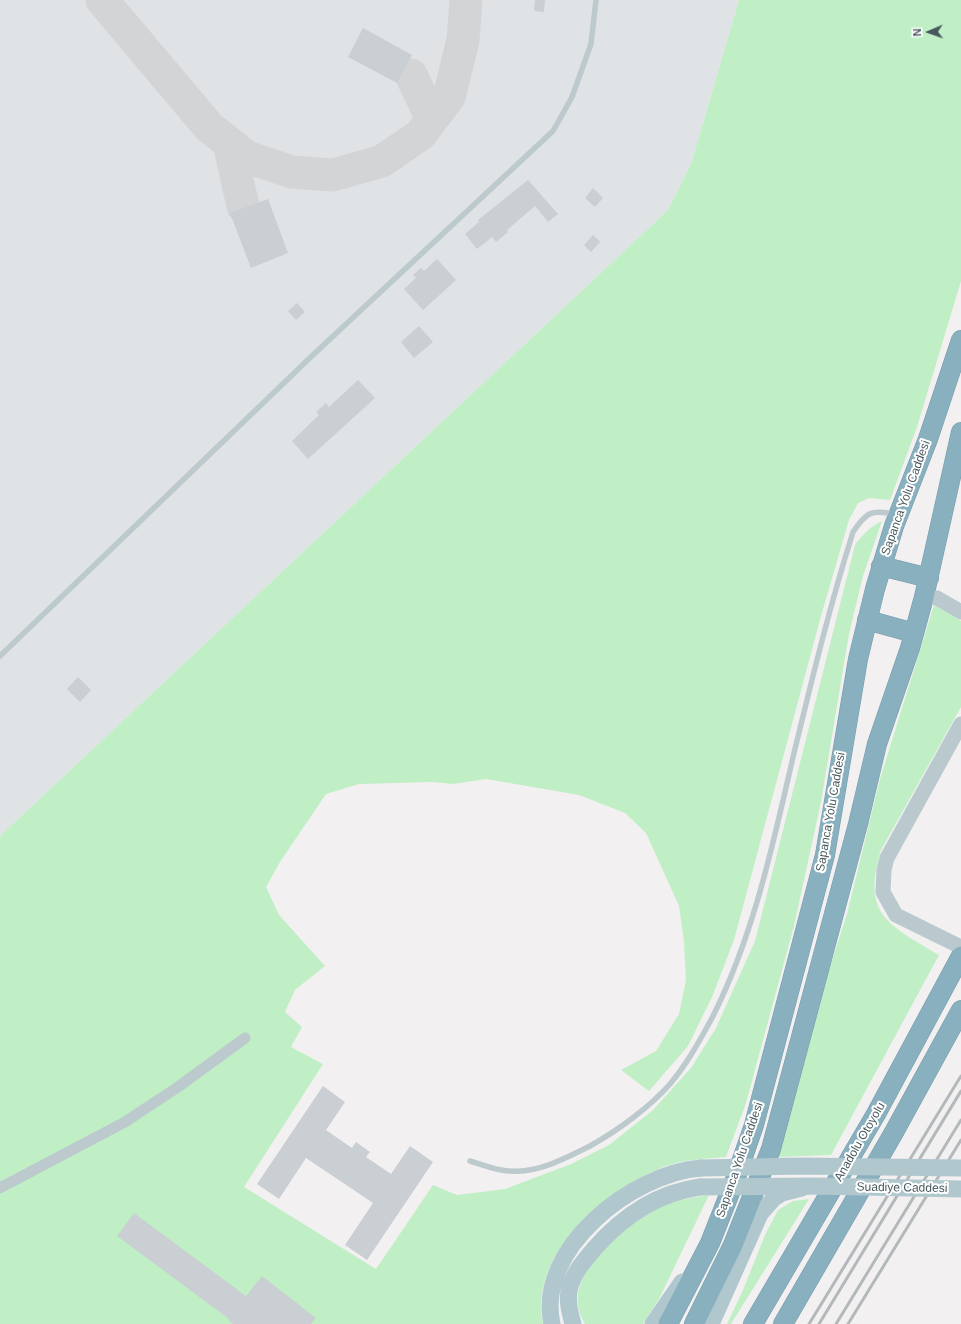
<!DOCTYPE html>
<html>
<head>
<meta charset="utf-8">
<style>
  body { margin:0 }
  #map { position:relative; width:961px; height:1324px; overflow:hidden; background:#f3f0f1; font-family:Arial,sans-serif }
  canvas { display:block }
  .north { position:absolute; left:909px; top:12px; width:40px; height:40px; -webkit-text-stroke:3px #fff; paint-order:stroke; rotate:268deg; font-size:11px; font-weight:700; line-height:16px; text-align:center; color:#48595e }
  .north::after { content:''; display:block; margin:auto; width:14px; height:18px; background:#48595e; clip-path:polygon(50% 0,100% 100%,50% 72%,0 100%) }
</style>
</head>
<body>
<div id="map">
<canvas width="961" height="1324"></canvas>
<div class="north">N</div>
</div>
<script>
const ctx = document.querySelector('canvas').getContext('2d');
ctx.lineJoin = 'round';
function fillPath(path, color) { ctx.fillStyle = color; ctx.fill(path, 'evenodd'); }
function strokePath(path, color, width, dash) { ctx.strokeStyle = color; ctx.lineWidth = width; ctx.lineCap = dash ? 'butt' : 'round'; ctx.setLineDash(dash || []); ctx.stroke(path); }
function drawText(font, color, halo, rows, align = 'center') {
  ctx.font = font + ' Arial,sans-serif'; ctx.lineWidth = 4; ctx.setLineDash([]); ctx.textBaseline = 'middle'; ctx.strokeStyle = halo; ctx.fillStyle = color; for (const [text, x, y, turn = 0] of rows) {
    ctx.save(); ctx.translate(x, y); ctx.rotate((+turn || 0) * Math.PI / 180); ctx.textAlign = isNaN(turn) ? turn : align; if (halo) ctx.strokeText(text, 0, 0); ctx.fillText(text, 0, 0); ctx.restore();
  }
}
const airport = new Path2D(`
  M 0,0 L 739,0 L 691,164 L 668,210 L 0,836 Z`);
const green = new Path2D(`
  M 739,0 L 961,0 L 961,281 L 917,427 L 890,500 L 869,498 L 858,503 L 849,520 L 821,616 L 734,940 L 712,997 L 688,1046 L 649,1091 L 621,1070 L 656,1051 L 679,1014 L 686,980 L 684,942 L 679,906 L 646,833 L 625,813 L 579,795 L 486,779 L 453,784 L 432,782 L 359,784 L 326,794 L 280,862 L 266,887 L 279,915 L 325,966 L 295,990 L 285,1012 L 302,1027 L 291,1047 L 323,1064 L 244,1187 L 376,1269 L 433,1185 L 457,1195 L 505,1189 L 571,1164 L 609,1145 L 653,1110 L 691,1068 L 716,1028 L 755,941 L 855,545 C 863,534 870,527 882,521 L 863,576 L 849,634 L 821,802 L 794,926 L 746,1103 L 726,1157 C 706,1159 685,1159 666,1166 C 607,1188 528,1254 543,1324 L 0,1324 L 0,836 L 668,210 L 691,164 Z
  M 934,605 L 961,621 L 961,707 L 881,850 C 861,915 889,925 939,955 L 831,1155 L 778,1157 L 824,985 L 847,914 L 880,779 Z
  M 709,1195 L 659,1299 L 643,1324 L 585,1324 C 577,1312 575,1296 581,1283 C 589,1262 628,1223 648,1212 C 667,1202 688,1198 709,1195 Z
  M 809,1199 L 731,1324 L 727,1324 L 743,1290 L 765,1235 L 778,1210 L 793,1201 Z`);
const taxiway = new Path2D(`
  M 102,0 L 209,127 L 247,157 L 292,172 L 333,175 L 382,161 L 420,135 L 449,97 L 463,40 L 466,0
  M 411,75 L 432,119
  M 229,143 L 243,206`);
const building = new Path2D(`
  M 535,0 L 545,0 L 544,12 L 534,11 Z
  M 363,28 L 412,55 L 397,83 L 348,57 Z
  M 528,180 L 558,214 L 548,222 L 535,206 L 507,230 L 508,232 L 496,242 L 492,237 L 477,249 L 465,234 L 479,222 L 478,220 Z
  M 593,188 L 603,198 L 595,207 L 585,198 Z
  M 268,199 L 288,253 L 251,268 L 230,213 Z
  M 593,235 L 600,242 L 591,252 L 584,245 Z
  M 437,259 L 456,280 L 423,310 L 404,289 L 416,278 L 413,275 L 421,268 L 424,271 Z
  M 297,303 L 305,312 L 296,320 L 288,311 Z
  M 419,326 L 433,342 L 414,358 L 401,342 Z
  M 358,380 L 375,398 L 308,459 L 292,441 L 319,415 L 316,412 L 326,403 L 329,407 Z
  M 78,677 L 91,690 L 80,702 L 67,689 Z
  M 323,1086 L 345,1102 L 326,1130 L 352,1148 L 356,1142 L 370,1152 L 366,1157 L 391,1174 L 410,1146 L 433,1162 L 367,1260 L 345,1245 L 373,1203 L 306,1158 L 279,1199 L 257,1184 Z
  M 134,1213 L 246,1296 L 262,1276 L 316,1318 L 311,1324 L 233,1324 L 228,1320 L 229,1319 L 117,1236 Z`);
const lane = new Path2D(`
  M 0,656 L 315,353 L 553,131 L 572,97 L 591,44 L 596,0
  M 470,1161 C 480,1164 490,1168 501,1170 C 533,1176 562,1160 590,1146 C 617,1131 650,1107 670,1084 C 687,1064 700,1040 712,1018 C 754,935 773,844 794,753 C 812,679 830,605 853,532 C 867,511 871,510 895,514`);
const street = new Path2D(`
  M 0,1188 L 125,1122 L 178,1087 L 245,1038`);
const secondary = new Path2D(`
  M 924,597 L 937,598 L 961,612
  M 961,724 L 887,858 L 884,870 L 883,892 L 896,915 L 961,947`);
const primary = new Path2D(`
  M 552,1324 C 535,1249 633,1173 701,1168
  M 573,1324 C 570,1313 567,1302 569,1291 C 572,1275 583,1262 594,1249 C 622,1217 656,1193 700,1187
  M 653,1324 L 682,1282
  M 711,1324 L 760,1214 L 774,1198 L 782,1193 L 802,1188`);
const highway = new Path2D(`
  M 881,566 L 929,578
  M 867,620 L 914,633
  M 668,1324 L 710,1243 L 735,1180 L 754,1125 L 825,855 L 858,659 L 875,589 L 894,526 L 928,439 L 961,340
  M 694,1324 L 733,1245 L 771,1149 L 858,824 L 877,744 L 910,648 L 924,597 L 961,432
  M 753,1324 L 876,1114 L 961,956
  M 783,1324 L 893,1134 L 961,1010`);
const rail = new Path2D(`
  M 809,1324 L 961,1076
  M 819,1324 L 961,1091
  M 836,1324 L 961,1120
  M 848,1324 L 961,1140`);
const primaryBridge = new Path2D(`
  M 701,1168 L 802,1166 L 961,1168
  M 700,1187 L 813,1186 L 961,1189`);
const streetNames = [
  ["Sapanca Yolu Caddesi",906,498,-70],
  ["Sapanca Yolu Caddesi",831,812,-80],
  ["Anadolu Otoyolu",860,1142,-60],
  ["Sapanca Yolu Caddesi",740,1160,-71],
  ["Suadiye Caddesi",902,1188,1]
];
fillPath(airport, '#dfe3e5');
fillPath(green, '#c0efc6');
strokePath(taxiway, '#d3d4d6', 33);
fillPath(building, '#cacfd3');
strokePath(highway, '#749baa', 20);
strokePath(lane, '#bcc9cd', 5.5);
strokePath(street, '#bcc9cd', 11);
strokePath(secondary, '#bac9ce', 15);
strokePath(primary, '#b1c7ce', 17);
strokePath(highway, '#89b0be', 19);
strokePath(rail, '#b3b8ba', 3);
strokePath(primaryBridge, '#b1c7ce', 17);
drawText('12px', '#48595e', '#fff', streetNames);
</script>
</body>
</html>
